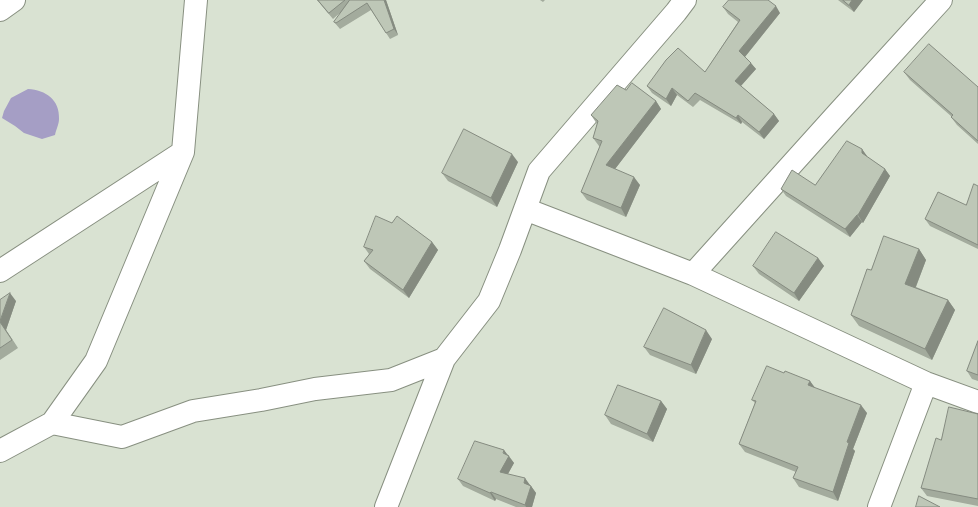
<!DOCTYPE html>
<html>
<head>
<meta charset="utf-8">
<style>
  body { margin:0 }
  canvas { display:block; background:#d9e2d2 }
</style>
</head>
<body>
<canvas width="978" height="507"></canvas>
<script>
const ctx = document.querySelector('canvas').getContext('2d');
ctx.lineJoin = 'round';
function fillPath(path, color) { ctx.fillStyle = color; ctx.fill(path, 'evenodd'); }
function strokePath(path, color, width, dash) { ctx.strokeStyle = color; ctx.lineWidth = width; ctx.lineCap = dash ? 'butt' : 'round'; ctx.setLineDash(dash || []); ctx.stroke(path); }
const water = new Path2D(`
  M 28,89 C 46,90 60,100 59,119 C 59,124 56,130 55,135 L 42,139 L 24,133 L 15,126 L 2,118 L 4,111 L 11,98 Z`);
const minor = new Path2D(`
  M 0,10 L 14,0
  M 525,209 L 693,274 L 926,383 L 978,402
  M 0,271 L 183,152
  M 693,274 L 838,113 L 941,0
  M 52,423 L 122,437 L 193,411 L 261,400 L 315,389 L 391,380 L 444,359 L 489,301 L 510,250 L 539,171 L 676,12 L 685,0
  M 0,451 L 52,423 L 96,361 L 183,152 L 196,0
  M 386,507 L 444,359
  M 879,507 L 926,383`);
const wall = new Path2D(`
  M 317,0 L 386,0 L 398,35 L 390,39 L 371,10 L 340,29 L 334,22 L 341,12 L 333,19 Z
  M 540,0 L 545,0 L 543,2 Z
  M 838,0 L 863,0 L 854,12 Z
  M 723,7 L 780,13 L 745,57 L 756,69 L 741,86 L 774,114 L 779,121 L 764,139 L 742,122 L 741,124 L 700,100 L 693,107 L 677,95 L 671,106 L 652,93 L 647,86 L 705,72 L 738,22 L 728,14 Z
  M 904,72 L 978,87 L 978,144 L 957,125 L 951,117 L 952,117 L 910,80 Z
  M 626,90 L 656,101 L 661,109 L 615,169 L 640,185 L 626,217 L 587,200 L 581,192 L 600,147 L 599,146 L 593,138 L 597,124 L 591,115 Z
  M 862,149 L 867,157 L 885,169 L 890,176 L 863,223 L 862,222 L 850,237 L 786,196 L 781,189 L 815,185 Z
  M 518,162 L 497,207 L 448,181 L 442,173 Z
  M 978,186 L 978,249 L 930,226 L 925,219 L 966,205 Z
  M 432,242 L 438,250 L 409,298 L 370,269 L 364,261 L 369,254 L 364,247 Z
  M 919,249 L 926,260 L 916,287 L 948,300 L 955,310 L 932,360 L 859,326 L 851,315 L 871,270 Z
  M 818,258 L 824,266 L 799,301 L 759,274 L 753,266 Z
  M 0,300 L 16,301 L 6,330 L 18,348 L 0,360 Z
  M 712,339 L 696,374 L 650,355 L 644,347 Z
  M 978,341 L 978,381 L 972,379 L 967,371 Z
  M 784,373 L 810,381 L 814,388 L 867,413 L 853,449 L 855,451 L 838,501 L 799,487 L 793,478 L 796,472 L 745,452 L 739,444 L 755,403 L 752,400 Z
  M 661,401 L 667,409 L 653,442 L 611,424 L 605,415 Z
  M 978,414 L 978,506 L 927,496 L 921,488 L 941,440 Z
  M 507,455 L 509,456 L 514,463 L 508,474 L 530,485 L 531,486 L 536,493 L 532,507 L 516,507 L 496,499 L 495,501 L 463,486 L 458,479 Z`);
const shadedWall = new Path2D(`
  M 384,0 L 386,0 L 398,35 L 394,29 Z
  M 852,0 L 863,0 L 854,12 L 849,5 Z
  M 776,6 L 780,13 L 744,58 L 739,51 Z
  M 751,63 L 756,69 L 739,88 L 735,81 Z
  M 672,88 L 677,95 L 671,106 L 666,99 Z
  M 656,101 L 661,109 L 612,173 L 606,165 Z
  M 774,114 L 779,121 L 764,139 L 759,132 Z
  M 738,115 L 742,122 L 741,124 L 736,118 Z
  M 862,149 L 867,156 L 867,161 L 862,153 Z
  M 512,154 L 518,162 L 497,207 L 491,198 Z
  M 885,169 L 890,176 L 863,223 L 858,215 Z
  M 634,177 L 640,185 L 626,217 L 621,208 Z
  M 857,215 L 862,222 L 850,237 L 845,229 Z
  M 432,242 L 438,250 L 409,298 L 403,290 Z
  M 919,249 L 926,260 L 913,294 L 905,284 Z
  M 818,258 L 824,266 L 799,301 L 794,293 Z
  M 10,293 L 16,301 L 6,330 L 18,348 L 0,322 Z
  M 948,300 L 955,310 L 932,360 L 925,349 Z
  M 706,330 L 712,339 L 696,374 L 691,365 Z
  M 810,381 L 816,389 L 808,385 Z
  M 661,401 L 667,409 L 653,442 L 647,434 Z
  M 861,405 L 867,413 L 853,449 L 855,451 L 838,501 L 833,492 L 847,442 Z
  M 504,450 L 514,463 L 505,479 L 500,472 Z
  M 525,478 L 530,485 L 529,490 L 524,483 Z
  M 531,486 L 536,493 L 532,507 L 526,507 L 525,505 Z
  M 491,492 L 496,499 L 495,501 L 490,493 Z`);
const building = new Path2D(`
  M 318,0 L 345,0 L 329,13 Z
  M 350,0 L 384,0 L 394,29 L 386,33 L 367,3 L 336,23 L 334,22 Z
  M 729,0 L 768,0 L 776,6 L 739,51 L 751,63 L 735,81 L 774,114 L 759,132 L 738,115 L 736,118 L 695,93 L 688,101 L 672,88 L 666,99 L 647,86 L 666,60 L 678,48 L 705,72 L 740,20 L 723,7 Z
  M 843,0 L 852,0 L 849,5 Z
  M 929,44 L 978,87 L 978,141 L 951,117 L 953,115 L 904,72 Z
  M 632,83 L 656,101 L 606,165 L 634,177 L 621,208 L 581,192 L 602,141 L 593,138 L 598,121 L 591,115 L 617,85 L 626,90 Z
  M 464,129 L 512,154 L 491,198 L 442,173 Z
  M 847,141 L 862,149 L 862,153 L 885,169 L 858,215 L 857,215 L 845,229 L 781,189 L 792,170 L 815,185 Z
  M 974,184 L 978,186 L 978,245 L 925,219 L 938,192 L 966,205 Z
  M 376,216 L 392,223 L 397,216 L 432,242 L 403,290 L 364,261 L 373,250 L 364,247 Z
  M 776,232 L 818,258 L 794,293 L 753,266 Z
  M 884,236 L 919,249 L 905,284 L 948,300 L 925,349 L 851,315 L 867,269 L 871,270 Z
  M 10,293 L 0,321 L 0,300 Z
  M 664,308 L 706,330 L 691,365 L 644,347 Z
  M 0,322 L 12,340 L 0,348 Z
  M 978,341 L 978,375 L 967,371 Z
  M 767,366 L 784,373 L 785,371 L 810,381 L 808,385 L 861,405 L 847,442 L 849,443 L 833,492 L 793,478 L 798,467 L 739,444 L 756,401 L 752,400 Z
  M 618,385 L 661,401 L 647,434 L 605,415 Z
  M 949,407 L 978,414 L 978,499 L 921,488 L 936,438 L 941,440 Z
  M 475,441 L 504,450 L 503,453 L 509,456 L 500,472 L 525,478 L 524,483 L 531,486 L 525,505 L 491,492 L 490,493 L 458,479 Z
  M 919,496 L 940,507 L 916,507 Z`);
fillPath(water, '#a59ec5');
strokePath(minor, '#889081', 24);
strokePath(minor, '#fff', 22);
fillPath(wall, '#a3ab9d');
fillPath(shadedWall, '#858b80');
fillPath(building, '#bec7b7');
strokePath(building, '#858b80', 1);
</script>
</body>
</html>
